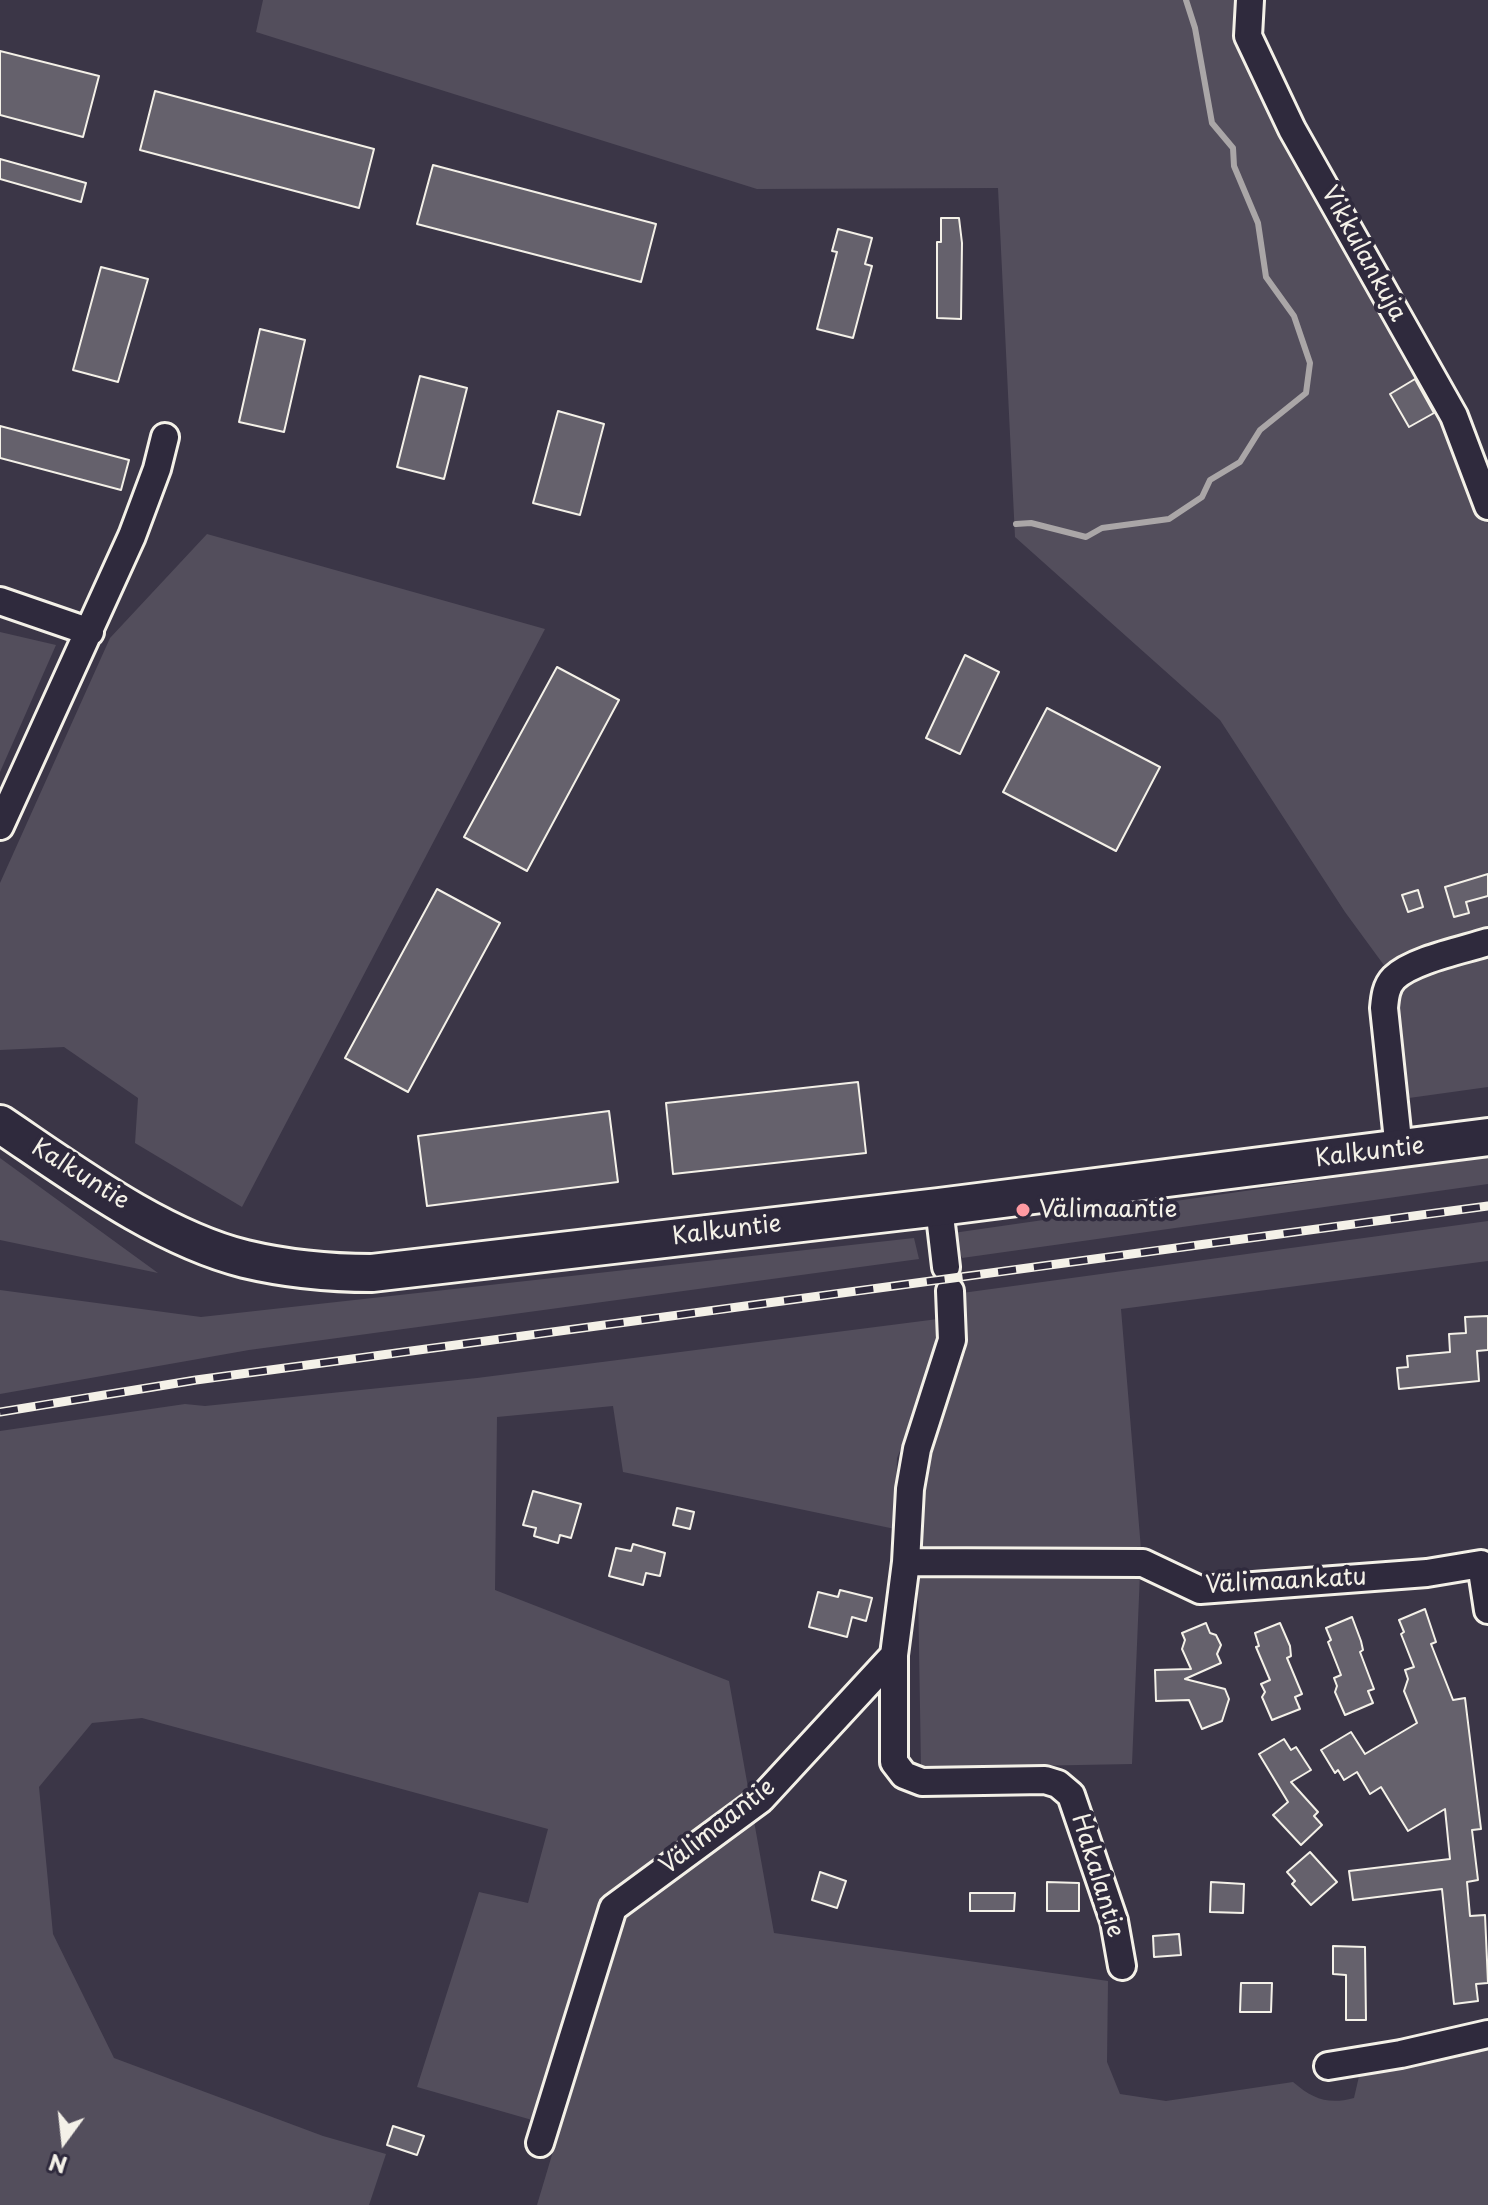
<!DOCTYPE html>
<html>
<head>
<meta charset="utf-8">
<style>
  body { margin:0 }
  #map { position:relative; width:1488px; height:2205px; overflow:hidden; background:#3b3647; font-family:"Playpen Sans",sans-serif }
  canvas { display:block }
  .north { position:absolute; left:24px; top:2101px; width:80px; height:80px; -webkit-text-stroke:6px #2f2a3d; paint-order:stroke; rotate:195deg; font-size:22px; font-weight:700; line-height:32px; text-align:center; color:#f4f1e8 }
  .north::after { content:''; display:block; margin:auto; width:28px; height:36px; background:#f4f1e8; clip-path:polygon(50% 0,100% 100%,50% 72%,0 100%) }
</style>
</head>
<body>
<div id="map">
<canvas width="1488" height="2205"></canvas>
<div class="north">N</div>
</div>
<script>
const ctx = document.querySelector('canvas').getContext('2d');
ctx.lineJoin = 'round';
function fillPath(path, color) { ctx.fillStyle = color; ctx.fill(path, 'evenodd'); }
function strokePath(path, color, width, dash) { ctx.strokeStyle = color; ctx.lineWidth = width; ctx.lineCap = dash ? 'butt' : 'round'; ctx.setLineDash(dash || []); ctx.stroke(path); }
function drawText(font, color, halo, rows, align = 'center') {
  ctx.font = font + ' "Playpen Sans",sans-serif'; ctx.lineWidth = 8; ctx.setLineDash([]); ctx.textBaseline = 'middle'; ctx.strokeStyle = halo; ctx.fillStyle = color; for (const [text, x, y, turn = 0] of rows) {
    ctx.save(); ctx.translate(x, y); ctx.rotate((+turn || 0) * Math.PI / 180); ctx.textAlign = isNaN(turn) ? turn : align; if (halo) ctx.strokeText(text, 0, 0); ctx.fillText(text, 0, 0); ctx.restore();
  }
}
const green = new Path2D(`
  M 263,0 L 1255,0 L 1248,36 L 1447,420 L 1488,524 L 1488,1087 L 1409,1098 L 1393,1001 L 1397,983 L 1345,912 L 1220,720 L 1015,537 L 998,188 L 757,189 L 256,32 Z
  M 207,534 L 545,629 L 242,1207 L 135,1143 L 138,1098 L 64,1047 L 0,1050 L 0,883 L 110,638 Z
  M 0,632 L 56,645 L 0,772 Z
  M 1488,1156 L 1488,1184 L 962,1258 L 953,1233 Z
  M 0,1158 L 158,1273 L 0,1240 Z
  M 1488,1221 L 1488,1261 L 1121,1309 L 1141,1549 L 1132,1764 L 921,1768 L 918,1586 L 925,1462 L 966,1350 L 966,1323 L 962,1293 Z
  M 914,1238 L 919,1259 L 249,1350 L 0,1394 L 0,1290 L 201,1317 Z
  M 938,1319 L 931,1375 L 897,1458 L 895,1529 L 623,1472 L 613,1406 L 497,1417 L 495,1590 L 729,1681 L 774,1933 L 1108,1981 L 1107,2062 L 1120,2094 L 1166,2101 L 1293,2082 C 1313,2099 1328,2105 1354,2098 L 1360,2072 L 1488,2043 L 1488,2205 L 537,2205 L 560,2128 L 417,2087 L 479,1892 L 528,1903 L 548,1829 L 142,1718 L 92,1723 L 39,1787 L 53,1934 L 114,2058 L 323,2136 L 386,2154 L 369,2205 L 0,2205 L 0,1431 L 185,1404 L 205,1406 L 477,1378 Z`);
const stream = new Path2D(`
  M 1016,524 L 1031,523 L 1086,537 L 1102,528 L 1169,519 L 1202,497 L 1210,480 L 1240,462 L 1260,430 L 1306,393 L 1310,363 L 1294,316 L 1266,277 L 1258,223 L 1234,166 L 1233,148 L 1212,123 L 1195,28 L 1186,0`);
const building = new Path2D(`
  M 0,51 L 99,76 L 83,137 L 0,115 Z
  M 155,91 L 374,149 L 359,208 L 140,150 Z
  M 0,159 L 86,183 L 81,202 L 0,179 Z
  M 433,165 L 656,224 L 641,282 L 417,224 Z
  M 941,218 L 959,218 L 962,243 L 961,319 L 937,318 L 937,242 L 941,242 Z
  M 838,229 L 872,238 L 865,264 L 872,266 L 853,338 L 817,329 L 837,252 L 832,251 Z
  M 101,267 L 148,279 L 118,382 L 73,370 Z
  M 260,329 L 305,340 L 284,432 L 239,422 Z
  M 420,376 L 467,388 L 444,479 L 397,467 Z
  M 1415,379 L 1434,413 L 1409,427 L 1390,394 Z
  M 558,411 L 604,424 L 580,515 L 533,503 Z
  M 0,426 L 129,460 L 121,490 L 0,458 Z
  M 965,655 L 999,672 L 960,754 L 926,738 Z
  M 557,667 L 619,700 L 527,871 L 464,837 Z
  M 1047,708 L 1160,767 L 1116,851 L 1003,792 Z
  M 1488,874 L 1488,896 L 1466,902 L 1469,913 L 1454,917 L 1445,887 Z
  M 437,889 L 500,923 L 408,1092 L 345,1058 Z
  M 1418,890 L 1423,907 L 1408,912 L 1402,895 Z
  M 858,1082 L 866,1153 L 673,1174 L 666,1103 Z
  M 609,1111 L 618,1182 L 427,1206 L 418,1136 Z
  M 1488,1316 L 1488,1350 L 1477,1351 L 1479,1381 L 1399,1389 L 1397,1368 L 1408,1367 L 1407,1356 L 1450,1352 L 1449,1334 L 1466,1333 L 1465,1317 Z
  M 533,1491 L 581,1504 L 571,1538 L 560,1535 L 558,1543 L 534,1536 L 536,1528 L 523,1525 Z
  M 677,1508 L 694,1512 L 690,1529 L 673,1525 Z
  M 633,1544 L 665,1553 L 660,1576 L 646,1573 L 643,1585 L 609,1576 L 616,1548 L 631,1551 Z
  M 840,1590 L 872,1598 L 866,1621 L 852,1617 L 847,1637 L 809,1627 L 818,1592 L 838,1597 Z
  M 1425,1609 L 1436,1642 L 1431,1644 L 1453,1700 L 1465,1698 L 1481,1829 L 1472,1830 L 1478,1880 L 1467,1882 L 1470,1916 L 1485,1915 L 1488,1983 L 1476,1984 L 1478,2001 L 1454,2004 L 1442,1889 L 1353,1900 L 1349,1871 L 1450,1859 L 1445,1809 L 1408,1831 L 1381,1787 L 1370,1794 L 1357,1772 L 1344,1780 L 1338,1770 L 1335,1773 L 1321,1750 L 1351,1732 L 1365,1754 L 1417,1723 L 1404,1691 L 1408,1679 L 1405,1670 L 1414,1667 L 1401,1634 L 1404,1632 L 1399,1620 Z
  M 1352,1617 L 1361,1641 L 1363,1650 L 1360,1652 L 1374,1689 L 1368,1691 L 1373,1703 L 1345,1715 L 1335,1692 L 1337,1686 L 1334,1678 L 1341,1675 L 1328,1642 L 1331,1640 L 1326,1628 Z
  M 1206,1623 L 1210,1633 L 1216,1635 L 1221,1645 L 1217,1654 L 1221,1663 L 1185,1679 L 1225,1689 L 1229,1699 L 1222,1721 L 1202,1729 L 1189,1700 L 1156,1701 L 1155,1670 L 1191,1669 L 1182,1649 L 1185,1640 L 1182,1633 Z
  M 1280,1623 L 1290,1646 L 1291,1656 L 1287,1658 L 1302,1694 L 1295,1697 L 1300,1709 L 1272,1720 L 1262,1697 L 1265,1692 L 1261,1684 L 1270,1680 L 1256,1647 L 1259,1646 L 1255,1633 Z
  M 1284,1739 L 1291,1750 L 1296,1747 L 1311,1770 L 1291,1782 L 1318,1812 L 1314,1816 L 1322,1825 L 1301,1845 L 1273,1815 L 1288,1802 L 1259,1754 Z
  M 1310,1852 L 1337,1882 L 1311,1905 L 1292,1884 L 1295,1881 L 1287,1872 Z
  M 820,1872 L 846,1881 L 837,1908 L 812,1900 Z
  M 1047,1882 L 1079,1883 L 1079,1911 L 1047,1911 Z
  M 1211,1882 L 1244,1884 L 1243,1913 L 1210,1912 Z
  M 970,1893 L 1015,1893 L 1014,1911 L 970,1911 Z
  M 1179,1934 L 1181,1955 L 1154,1957 L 1153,1936 Z
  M 1333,1946 L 1365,1947 L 1366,2020 L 1346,2020 L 1346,1975 L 1333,1974 Z
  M 1241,1983 L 1272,1983 L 1271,2012 L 1240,2012 Z
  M 393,2126 L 424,2136 L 417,2155 L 387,2145 Z`);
const street = new Path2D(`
  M 1250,0 L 1248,36 L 1292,129 L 1454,416 L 1488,506
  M 0,601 L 90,632
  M 0,826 L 132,536 L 157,469 L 165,437
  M 1399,1150 L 1384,1008 C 1385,997 1386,986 1394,978 C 1412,960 1463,950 1488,942
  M 939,1207 L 946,1267
  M 906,1562 L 1143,1563 L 1200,1590 L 1427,1573 L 1481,1564 L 1488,1610
  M 894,1655 L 894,1762 L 904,1775 L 922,1782 L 1045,1780 L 1058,1784 L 1071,1795 L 1114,1921 L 1122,1966
  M 1328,2066 L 1401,2054 L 1488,2034
  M 540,2143 L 613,1908 L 761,1799 L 894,1655 L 906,1562 L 910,1489 L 917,1449 L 952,1340 L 950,1291`);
const secondary = new Path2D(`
  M 0,1124 C 73,1173 160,1238 245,1259 C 287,1269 330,1273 372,1273 L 939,1207 L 1488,1137`);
const rail = new Path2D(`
  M 0,1412 L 196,1380 L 1488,1206`);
const markers = [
  [1023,1210,8,"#ff9aa2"]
];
const streetNames = [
  ["Vikkulankuja",1363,254,61],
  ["Kalkuntie",1370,1153,-7],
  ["Kalkuntie",80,1175,32],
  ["Kalkuntie",727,1231,-7],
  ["Välimaankatu",1286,1582,-3],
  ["Välimaantie",718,1827,-38],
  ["Hakalantie",1097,1876,73]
];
const poiNames = [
  ["Välimaantie",1039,1210]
];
fillPath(green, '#534e5c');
strokePath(stream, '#aaa6a7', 6);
fillPath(building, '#65616c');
strokePath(building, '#f4f1e8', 2);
strokePath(street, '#f4f1e8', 32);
strokePath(secondary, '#f4f1e8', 42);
strokePath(street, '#2f2a3d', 26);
strokePath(secondary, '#2f2a3d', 36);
strokePath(rail, '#f4f1e8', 9);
strokePath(rail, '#2f2a3d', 6, [18]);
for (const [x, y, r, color] of markers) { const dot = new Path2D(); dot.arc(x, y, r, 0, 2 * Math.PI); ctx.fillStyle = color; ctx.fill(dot); strokePath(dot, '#2f2a3d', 3); }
drawText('24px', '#f4f1e8', '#2f2a3d', streetNames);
drawText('24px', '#f4f1e8', '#2f2a3d', poiNames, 'left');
</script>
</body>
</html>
